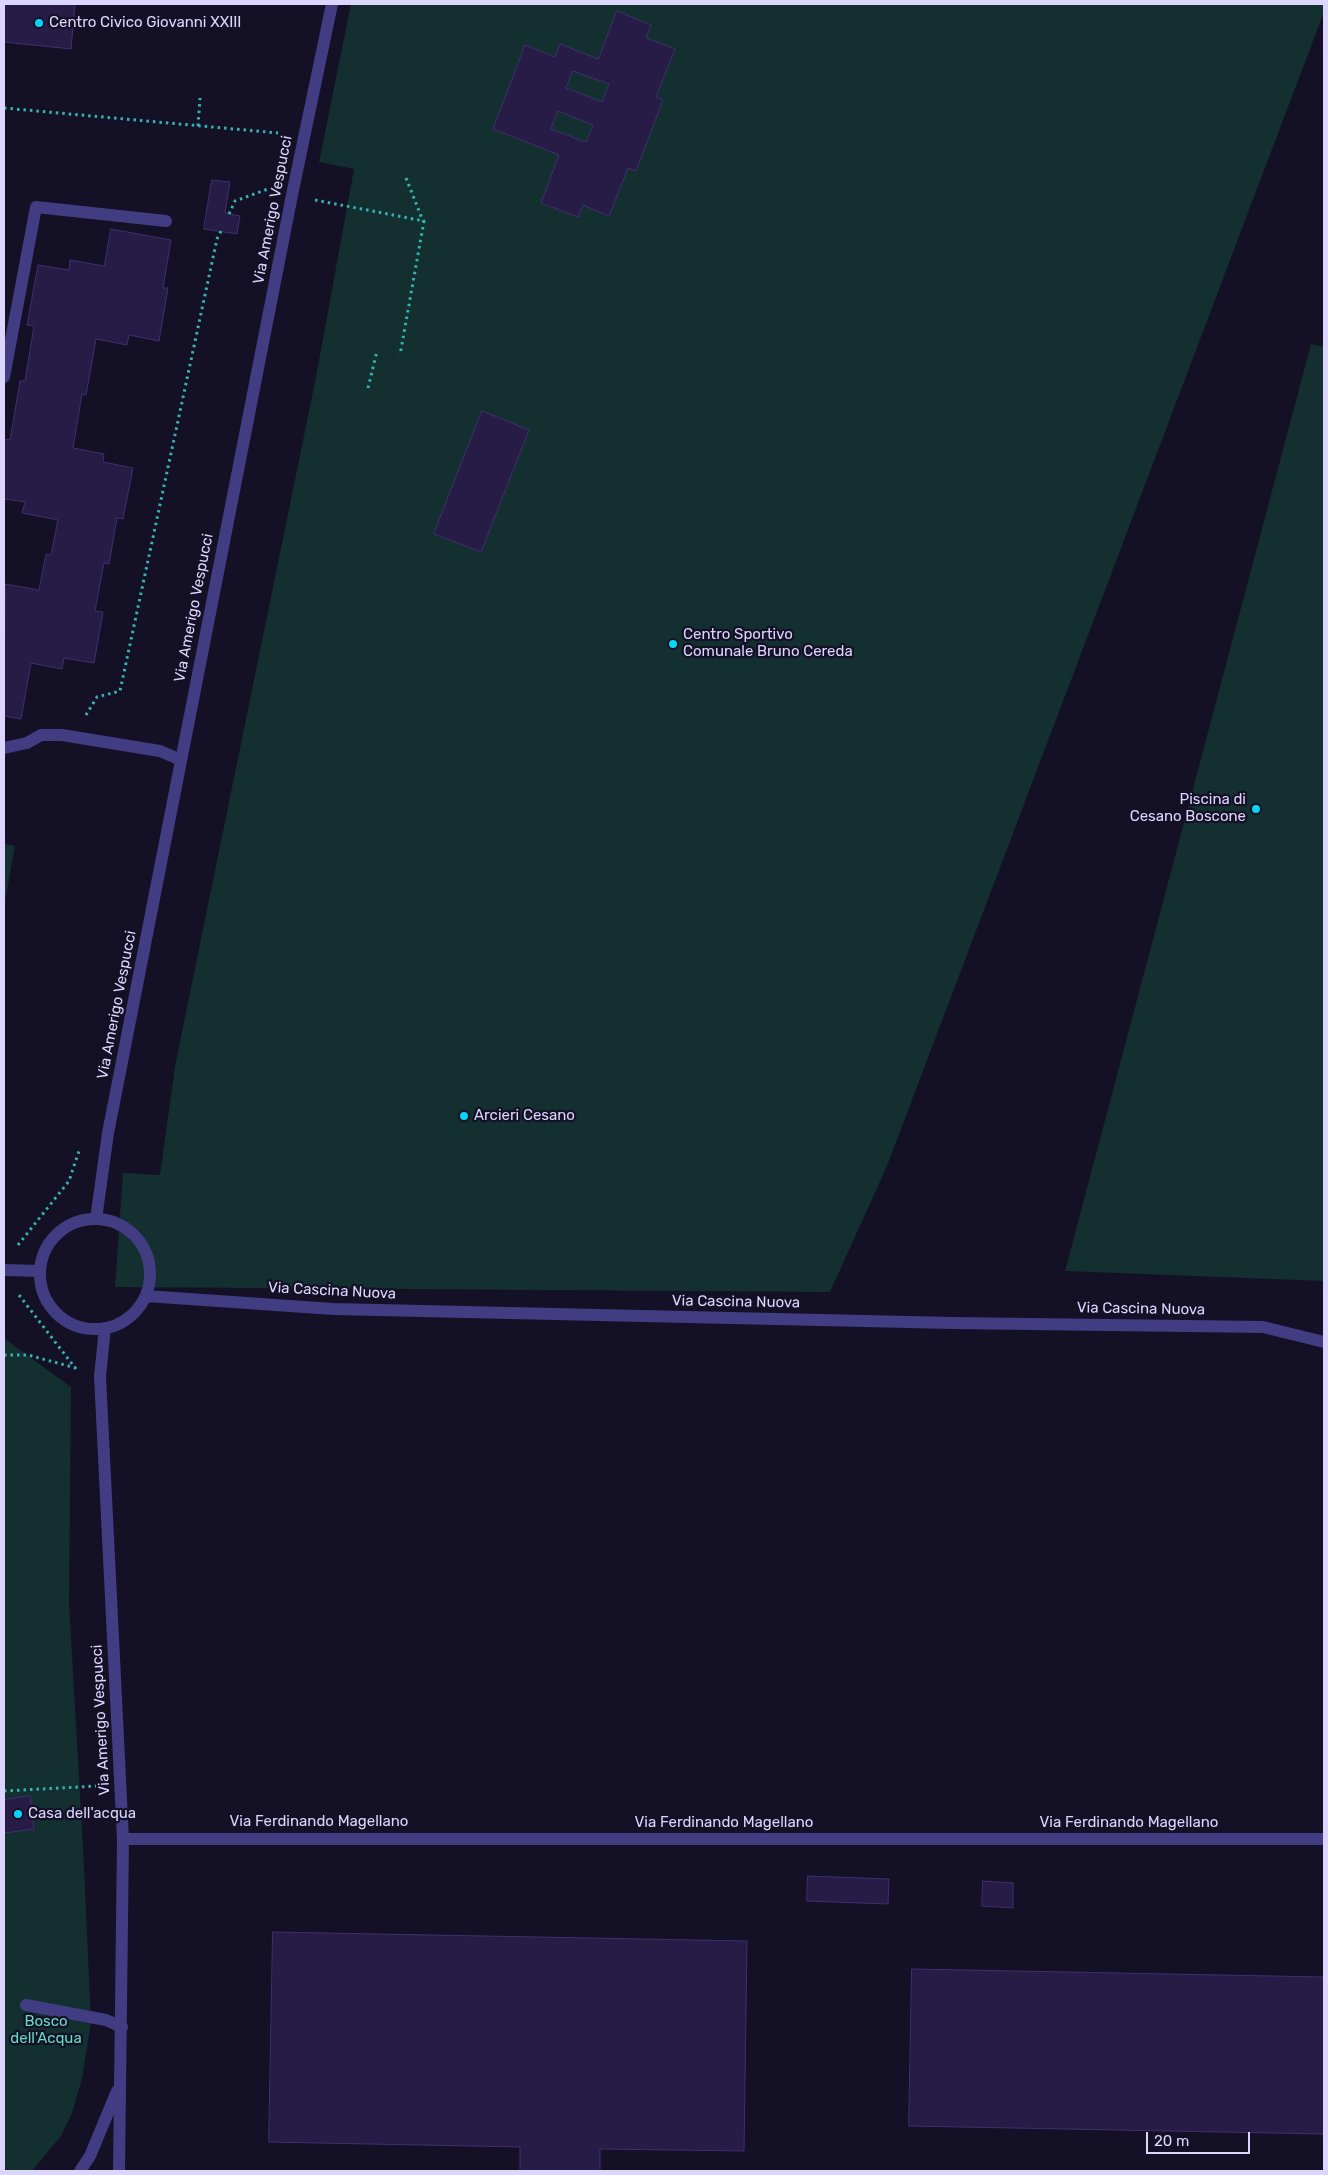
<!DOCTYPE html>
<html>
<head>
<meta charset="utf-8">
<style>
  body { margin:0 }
  #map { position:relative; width:1328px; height:2175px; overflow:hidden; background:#141025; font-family:Rubik,sans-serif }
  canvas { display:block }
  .frame { position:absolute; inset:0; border:5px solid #dcd5fe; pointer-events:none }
  .scale { position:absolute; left:1146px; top:2132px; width:104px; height:22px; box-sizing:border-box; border:2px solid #dcd5fe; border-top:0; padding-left:6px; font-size:15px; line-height:18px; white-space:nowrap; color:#dcd5fe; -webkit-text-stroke:4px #141025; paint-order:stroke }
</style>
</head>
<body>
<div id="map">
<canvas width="1328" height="2175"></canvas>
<div class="frame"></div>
<div class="scale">20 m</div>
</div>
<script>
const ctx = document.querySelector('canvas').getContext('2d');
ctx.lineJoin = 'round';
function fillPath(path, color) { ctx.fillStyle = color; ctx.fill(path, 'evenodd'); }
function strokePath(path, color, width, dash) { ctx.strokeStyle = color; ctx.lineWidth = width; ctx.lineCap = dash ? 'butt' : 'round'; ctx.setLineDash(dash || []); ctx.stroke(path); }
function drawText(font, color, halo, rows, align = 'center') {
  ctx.font = font + ' Rubik,sans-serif'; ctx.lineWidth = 4.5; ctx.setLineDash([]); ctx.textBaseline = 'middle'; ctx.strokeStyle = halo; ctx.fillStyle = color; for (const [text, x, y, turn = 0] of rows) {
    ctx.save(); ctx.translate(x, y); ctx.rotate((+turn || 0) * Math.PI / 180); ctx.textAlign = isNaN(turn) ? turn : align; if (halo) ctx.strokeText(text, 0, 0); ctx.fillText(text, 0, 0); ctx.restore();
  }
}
const green = new Path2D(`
  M 351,4 L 1324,4 L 1324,12 L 887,1166 L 830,1292 L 115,1287 L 123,1173 L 160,1175 L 175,1066 L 316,377 L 354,169 L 319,162 Z
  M 1311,344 L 1324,347 L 1324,1281 L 1065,1271 Z
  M 4,844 L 15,846 L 4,907 Z
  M 4,1330 L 5,1339 L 71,1387 L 69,1603 L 83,1846 L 91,2023 L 82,2079 L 72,2113 L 61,2136 L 32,2171 L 4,2171 Z`);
const building = new Path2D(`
  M 4,4 L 75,4 L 71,49 L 4,42 Z
  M 617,11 L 651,25 L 646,38 L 675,49 L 656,97 L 663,100 L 636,171 L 628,168 L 609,216 L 583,205 L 578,217 L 541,203 L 559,155 L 493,129 L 525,45 L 555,57 L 560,44 L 598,59 ZM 573,71 L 609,84 L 602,102 L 566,88 ZM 558,111 L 593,125 L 586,142 L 551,129 Z
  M 212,180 L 230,182 L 225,213 L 240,216 L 237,234 L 204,229 Z
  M 111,229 L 171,240 L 163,288 L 168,288 L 159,341 L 129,335 L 127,345 L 96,339 L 86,395 L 82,394 L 73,448 L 104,454 L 103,462 L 133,468 L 123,519 L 117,518 L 109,564 L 104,563 L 95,611 L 103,612 L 94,663 L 64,658 L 62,669 L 31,663 L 21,719 L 4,716 L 5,584 L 39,590 L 46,554 L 51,555 L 58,520 L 22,513 L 25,502 L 4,499 L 4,439 L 10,440 L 20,381 L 25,381 L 34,326 L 27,325 L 38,265 L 69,270 L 70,260 L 104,266 Z
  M 482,411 L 529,430 L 481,552 L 434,534 Z
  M 30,1796 L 34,1829 L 4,1833 L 4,1800 Z
  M 808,1876 L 889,1879 L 888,1904 L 807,1901 Z
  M 983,1881 L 1013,1883 L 1013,1908 L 982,1906 Z
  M 273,1932 L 747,1941 L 744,2151 L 600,2149 L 600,2171 L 520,2171 L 520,2147 L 269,2142 Z
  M 912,1969 L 1324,1977 L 1324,2134 L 909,2126 Z`);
const path = new Path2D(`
  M 4,108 L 278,133
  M 198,126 L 200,98
  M 406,178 L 423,221
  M 315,200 L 424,221 L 400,355
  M 229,214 L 235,201 L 268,189
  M 368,388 L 377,351
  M 86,715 L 97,697 L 120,691 L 217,239 L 221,231
  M 18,1245 L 69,1181 L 79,1151
  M 19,1295 L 76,1369
  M 4,1355 L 28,1355 L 76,1368
  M 4,1791 L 97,1786`);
const lane = new Path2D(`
  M 4,377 L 36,207 L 166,221
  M 4,748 L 27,743 L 41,735 L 62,735 L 160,751 L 181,760
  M 26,2005 L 106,2020 L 122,2027`);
const street = new Path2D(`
  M 96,1219 L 108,1133 L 292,195 L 332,4
  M40 1274a55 55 0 1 1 110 0a55 55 0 1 1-110 0Z
  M 4,1270 L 40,1271
  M 146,1296 L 333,1309 L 953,1323 L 1263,1327 L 1324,1342
  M 105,1328 L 100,1376 L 123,1839 L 119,2171
  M 123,1839 L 1324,1839
  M 80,2171 L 90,2156 L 117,2091`);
const markers = [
  [39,23,5,"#07d4f7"],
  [673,644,5,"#07d4f7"],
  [1256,809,5,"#07d4f7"],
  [464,1116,5,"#07d4f7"],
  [18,1814,5,"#07d4f7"]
];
const poiNames = [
  ["Centro Civico Giovanni XXIII",49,23],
  ["Centro Sportivo",683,635],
  ["Comunale Bruno Cereda",683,652],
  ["Piscina di",1246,800,"right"],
  ["Cesano Boscone",1246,817,"right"],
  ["Arcieri Cesano",474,1116],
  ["Casa dell'acqua",28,1814]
];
const streetNames = [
  ["Via Amerigo Vespucci",273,210,-79],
  ["Via Amerigo Vespucci",194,608,-79],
  ["Via Amerigo Vespucci",117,1005,-79],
  ["Via Cascina Nuova",332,1291,3],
  ["Via Cascina Nuova",736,1302,1],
  ["Via Cascina Nuova",1141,1309,1],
  ["Via Amerigo Vespucci",101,1720,-93],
  ["Via Ferdinando Magellano",319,1822],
  ["Via Ferdinando Magellano",724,1823],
  ["Via Ferdinando Magellano",1129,1823]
];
const parkNames = [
  ["Bosco",46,2022],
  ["dell'Acqua",46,2039]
];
fillPath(green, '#132f2f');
fillPath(building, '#271c46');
strokePath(building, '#3f2f71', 1);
strokePath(path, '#33b4b2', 3, [2.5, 4]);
strokePath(lane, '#423c83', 12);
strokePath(street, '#423c83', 12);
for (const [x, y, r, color] of markers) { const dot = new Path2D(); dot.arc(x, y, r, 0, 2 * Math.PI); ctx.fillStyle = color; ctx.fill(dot); strokePath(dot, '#141025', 2); }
drawText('15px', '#dcd5fe', '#141025', poiNames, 'left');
drawText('15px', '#dcd5fe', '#141025', streetNames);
drawText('15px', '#63dcc4', '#141025', parkNames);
</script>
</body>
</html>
